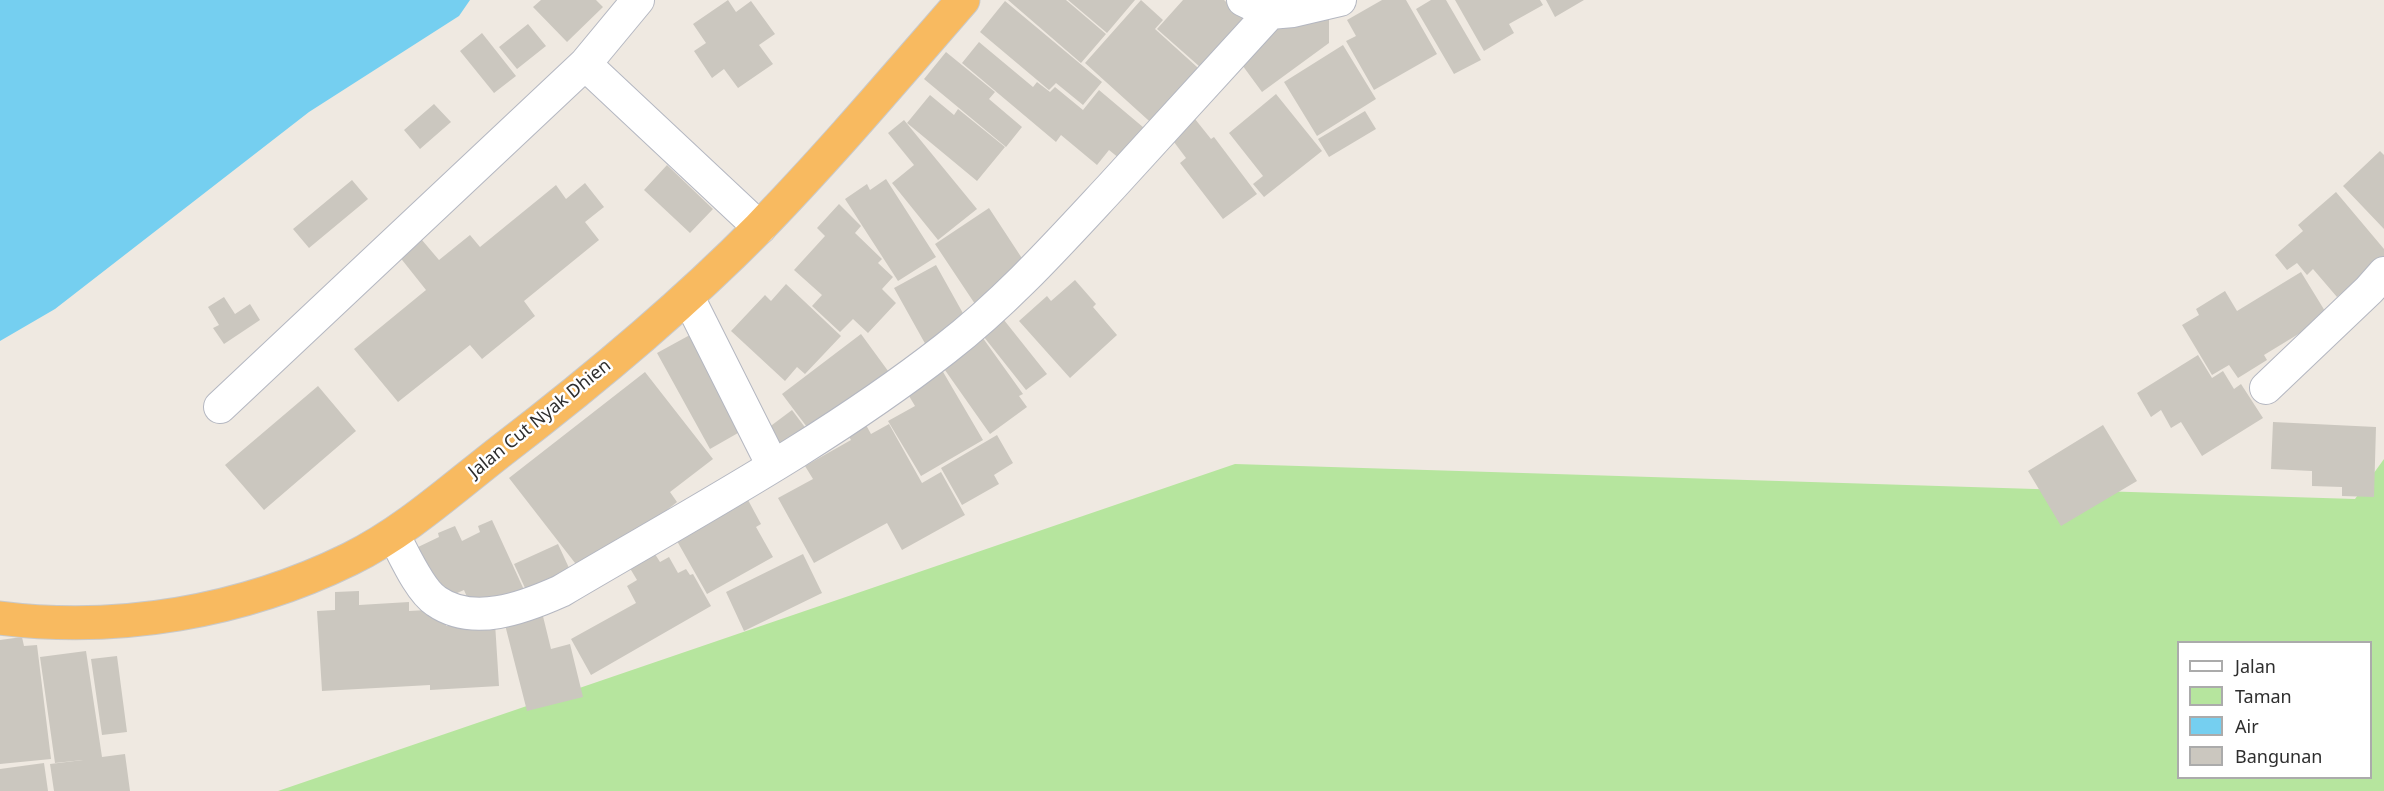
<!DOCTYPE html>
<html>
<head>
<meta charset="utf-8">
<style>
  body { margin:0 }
  #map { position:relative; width:2384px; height:791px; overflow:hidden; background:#efe9e1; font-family:"Noto Sans",sans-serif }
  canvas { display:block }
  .legend { position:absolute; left:2177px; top:641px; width:195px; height:138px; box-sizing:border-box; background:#fff; border:2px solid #ababab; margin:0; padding:8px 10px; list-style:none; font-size:18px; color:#2e2e2e }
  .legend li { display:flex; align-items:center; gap:12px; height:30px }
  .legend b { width:30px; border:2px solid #ababab }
</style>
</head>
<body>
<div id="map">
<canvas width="2384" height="791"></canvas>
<ul class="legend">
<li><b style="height:8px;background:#fff"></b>Jalan</li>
<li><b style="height:16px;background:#b6e59e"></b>Taman</li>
<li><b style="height:16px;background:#75cff0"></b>Air</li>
<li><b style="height:16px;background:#cbc7bf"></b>Bangunan</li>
</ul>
</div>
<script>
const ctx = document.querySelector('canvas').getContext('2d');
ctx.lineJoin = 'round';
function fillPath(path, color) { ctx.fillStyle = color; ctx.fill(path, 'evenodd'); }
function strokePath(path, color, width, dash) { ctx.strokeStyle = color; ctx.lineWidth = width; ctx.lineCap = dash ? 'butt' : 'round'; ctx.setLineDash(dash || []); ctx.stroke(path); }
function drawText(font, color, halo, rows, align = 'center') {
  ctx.font = font + ' "Noto Sans",sans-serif'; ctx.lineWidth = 5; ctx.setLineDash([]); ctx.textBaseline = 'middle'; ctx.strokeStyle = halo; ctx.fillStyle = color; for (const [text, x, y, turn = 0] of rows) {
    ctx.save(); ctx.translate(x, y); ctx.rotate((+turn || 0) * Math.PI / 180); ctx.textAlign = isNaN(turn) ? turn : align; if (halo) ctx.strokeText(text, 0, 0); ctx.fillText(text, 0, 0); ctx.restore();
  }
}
const green = new Path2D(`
  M 2384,459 L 2384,791 L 278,791 L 1235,464 L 2355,499 ZM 2178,642 L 2370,642 L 2370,778 L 2178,778 Z`);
const water = new Path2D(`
  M 0,0 L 470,0 L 459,16 L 309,112 L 55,309 L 0,341 Z`);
const building = new Path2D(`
  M 541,0 L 596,0 L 603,7 L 567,42 L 533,7 Z
  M 728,0 L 736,12 L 751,1 L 775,34 L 759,45 L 773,64 L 738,88 L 724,69 L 712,78 L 694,51 L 706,43 L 693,24 Z
  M 1008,0 L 1066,0 L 1106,34 L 1081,63 Z
  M 1068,0 L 1135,0 L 1107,33 Z
  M 1141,0 L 1163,20 L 1155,29 L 1207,76 L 1158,129 L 1085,63 Z
  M 1183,0 L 1224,0 L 1237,12 L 1257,19 L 1208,74 L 1157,29 Z
  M 1382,0 L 1406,0 L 1437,54 L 1374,90 L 1346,41 L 1356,36 L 1347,20 Z
  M 1431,0 L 1446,0 L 1481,60 L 1454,74 L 1416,9 Z
  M 1455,0 L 1540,0 L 1543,5 L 1509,24 L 1514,33 L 1484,51 Z
  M 1546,0 L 1584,0 L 1555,17 Z
  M 1005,1 L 1102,82 L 1083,105 L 1056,83 L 1049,90 L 980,32 Z
  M 1329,18 L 1329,43 L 1262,92 L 1237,58 L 1250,40 L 1284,23 Z
  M 528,24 L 546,46 L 517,69 L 499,47 Z
  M 482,33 L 516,76 L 494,93 L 460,51 Z
  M 979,42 L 1033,87 L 1037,82 L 1050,92 L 1055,87 L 1083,110 L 1099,90 L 1150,133 L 1125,163 L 1109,150 L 1097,165 L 1061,135 L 1056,142 L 962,63 Z
  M 1343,45 L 1376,99 L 1317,136 L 1284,82 Z
  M 946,52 L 995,92 L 989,99 L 1022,127 L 1006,147 L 924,79 Z
  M 1276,94 L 1322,151 L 1264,197 L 1253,184 L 1263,176 L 1229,133 Z
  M 930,95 L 954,115 L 958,109 L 1005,147 L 977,181 L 907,123 Z
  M 434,104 L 451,122 L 420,149 L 404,130 Z
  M 1365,111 L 1376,129 L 1329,157 L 1318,139 Z
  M 1195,119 L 1211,139 L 1214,137 L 1257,194 L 1223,219 L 1180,163 L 1186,158 L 1171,138 Z
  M 904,120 L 977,209 L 938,240 L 892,183 L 914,165 L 888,133 Z
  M 2380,151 L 2384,155 L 2384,229 L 2343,186 Z
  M 667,165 L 713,209 L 690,233 L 644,190 Z
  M 886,179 L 936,257 L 898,281 L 845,199 L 867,184 L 870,190 Z
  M 352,180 L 368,199 L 309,248 L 293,229 Z
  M 585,183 L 604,207 L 585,222 L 599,240 L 524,301 L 535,316 L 482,359 L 470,345 L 398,402 L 354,349 L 426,290 L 395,251 L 416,233 L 439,260 L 470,235 L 480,247 L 556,185 L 566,199 Z
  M 2336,192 L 2384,249 L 2384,258 L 2337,297 L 2313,269 L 2307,275 L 2297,263 L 2287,270 L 2275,255 L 2303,231 L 2298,225 Z
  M 839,204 L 861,226 L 855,233 L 882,259 L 878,263 L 893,277 L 882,289 L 896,303 L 868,333 L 853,319 L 840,332 L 812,306 L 822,295 L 794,270 L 825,236 L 817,228 Z
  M 989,208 L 1029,269 L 975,304 L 935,244 Z
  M 936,265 L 969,324 L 927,347 L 894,288 Z
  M 2301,272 L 2328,316 L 2264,355 L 2267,360 L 2238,378 L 2229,365 L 2212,375 L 2182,325 L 2199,315 L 2196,309 L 2225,291 L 2237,311 Z
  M 1075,280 L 1096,304 L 1093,307 L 1117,335 L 1070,378 L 1019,321 L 1047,296 L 1051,301 Z
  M 786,284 L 841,336 L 805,374 L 797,367 L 785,381 L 731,331 L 765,295 L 771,301 Z
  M 224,297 L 235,314 L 250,304 L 260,320 L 224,344 L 213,328 L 219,325 L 208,307 Z
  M 1000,315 L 1047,374 L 1026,390 L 980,332 Z
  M 699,330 L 745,429 L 710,449 L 657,353 Z
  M 861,334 L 891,375 L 813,435 L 782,394 Z
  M 980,334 L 1023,394 L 1019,396 L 1027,407 L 990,434 L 940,363 Z
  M 2198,355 L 2212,378 L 2223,371 L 2234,389 L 2241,384 L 2263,418 L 2202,456 L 2181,422 L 2171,428 L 2161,410 L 2151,417 L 2137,393 Z
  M 939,365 L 983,440 L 921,476 L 888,421 L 915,406 L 903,386 Z
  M 645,372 L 713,459 L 670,492 L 677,502 L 662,514 L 667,519 L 582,572 L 509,478 Z
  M 318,386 L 356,431 L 264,510 L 225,465 Z
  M 792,410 L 810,434 L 787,451 L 768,428 Z
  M 861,416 L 871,434 L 889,424 L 922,483 L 941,472 L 965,515 L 902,550 L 887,523 L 814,563 L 778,498 L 813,479 L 805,466 L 851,440 L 843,426 Z
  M 2273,422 L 2376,427 L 2374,497 L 2342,496 L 2342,487 L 2312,486 L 2312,471 L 2271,469 Z
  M 2103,425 L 2137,481 L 2061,526 L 2028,471 Z
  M 997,435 L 1013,463 L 994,475 L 999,484 L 962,505 L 941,468 Z
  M 748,500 L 761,524 L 756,527 L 773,557 L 707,594 L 677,541 Z
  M 492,520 L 525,592 L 492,607 L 488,597 L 470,604 L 464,590 L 441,600 L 416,548 L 439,537 L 438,533 L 455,526 L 462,541 L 480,532 L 478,526 Z
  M 558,544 L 575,581 L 531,601 L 514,564 Z
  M 653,551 L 660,562 L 669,557 L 678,573 L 686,569 L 690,575 L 693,574 L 711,606 L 591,675 L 571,639 L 636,603 L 627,586 L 637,580 L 628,565 Z
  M 803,554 L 822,593 L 744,631 L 726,592 Z
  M 359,591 L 359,605 L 409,602 L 409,611 L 445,609 L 446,626 L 495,623 L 499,686 L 430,690 L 430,685 L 322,691 L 317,611 L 335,610 L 335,592 Z
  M 540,604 L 551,649 L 570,644 L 583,697 L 527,711 L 502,613 Z
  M 22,637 L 24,646 L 37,645 L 51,759 L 0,764 L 0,640 Z
  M 86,651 L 102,757 L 125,754 L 130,791 L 54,791 L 50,764 L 83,760 L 55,763 L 40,657 Z
  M 117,656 L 127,732 L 102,735 L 91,659 Z
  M 44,763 L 48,791 L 0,791 L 0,769 Z`);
const minor = new Path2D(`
  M 1243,0 L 1270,13 L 1293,11 L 1340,0
  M 585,64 L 760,228
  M 688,297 L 773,466
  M 2266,388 L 2369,290 L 2384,273
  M 220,407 L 585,64 L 638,0
  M 393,534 C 403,552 419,590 436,601 C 473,627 523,608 561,591 C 691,514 826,442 945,349 C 1006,302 1058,244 1111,187 C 1164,129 1217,71 1270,13`);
const trunk = new Path2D(`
  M 0,618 C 118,633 242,612 350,559 C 405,532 452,489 501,451 C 591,382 679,309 759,228 C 830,155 896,77 963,0`);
const streetNames = [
  ["Jalan Cut Nyak Dhien",540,419,-39]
];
fillPath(green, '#b6e59e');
fillPath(water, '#75cff0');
fillPath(building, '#cbc7bf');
strokePath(minor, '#b4b7c1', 34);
strokePath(trunk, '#c9c9c9', 35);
strokePath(minor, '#fff', 32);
strokePath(trunk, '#f8ba60', 33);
drawText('18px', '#2e2e2e', '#fff', streetNames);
</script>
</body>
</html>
